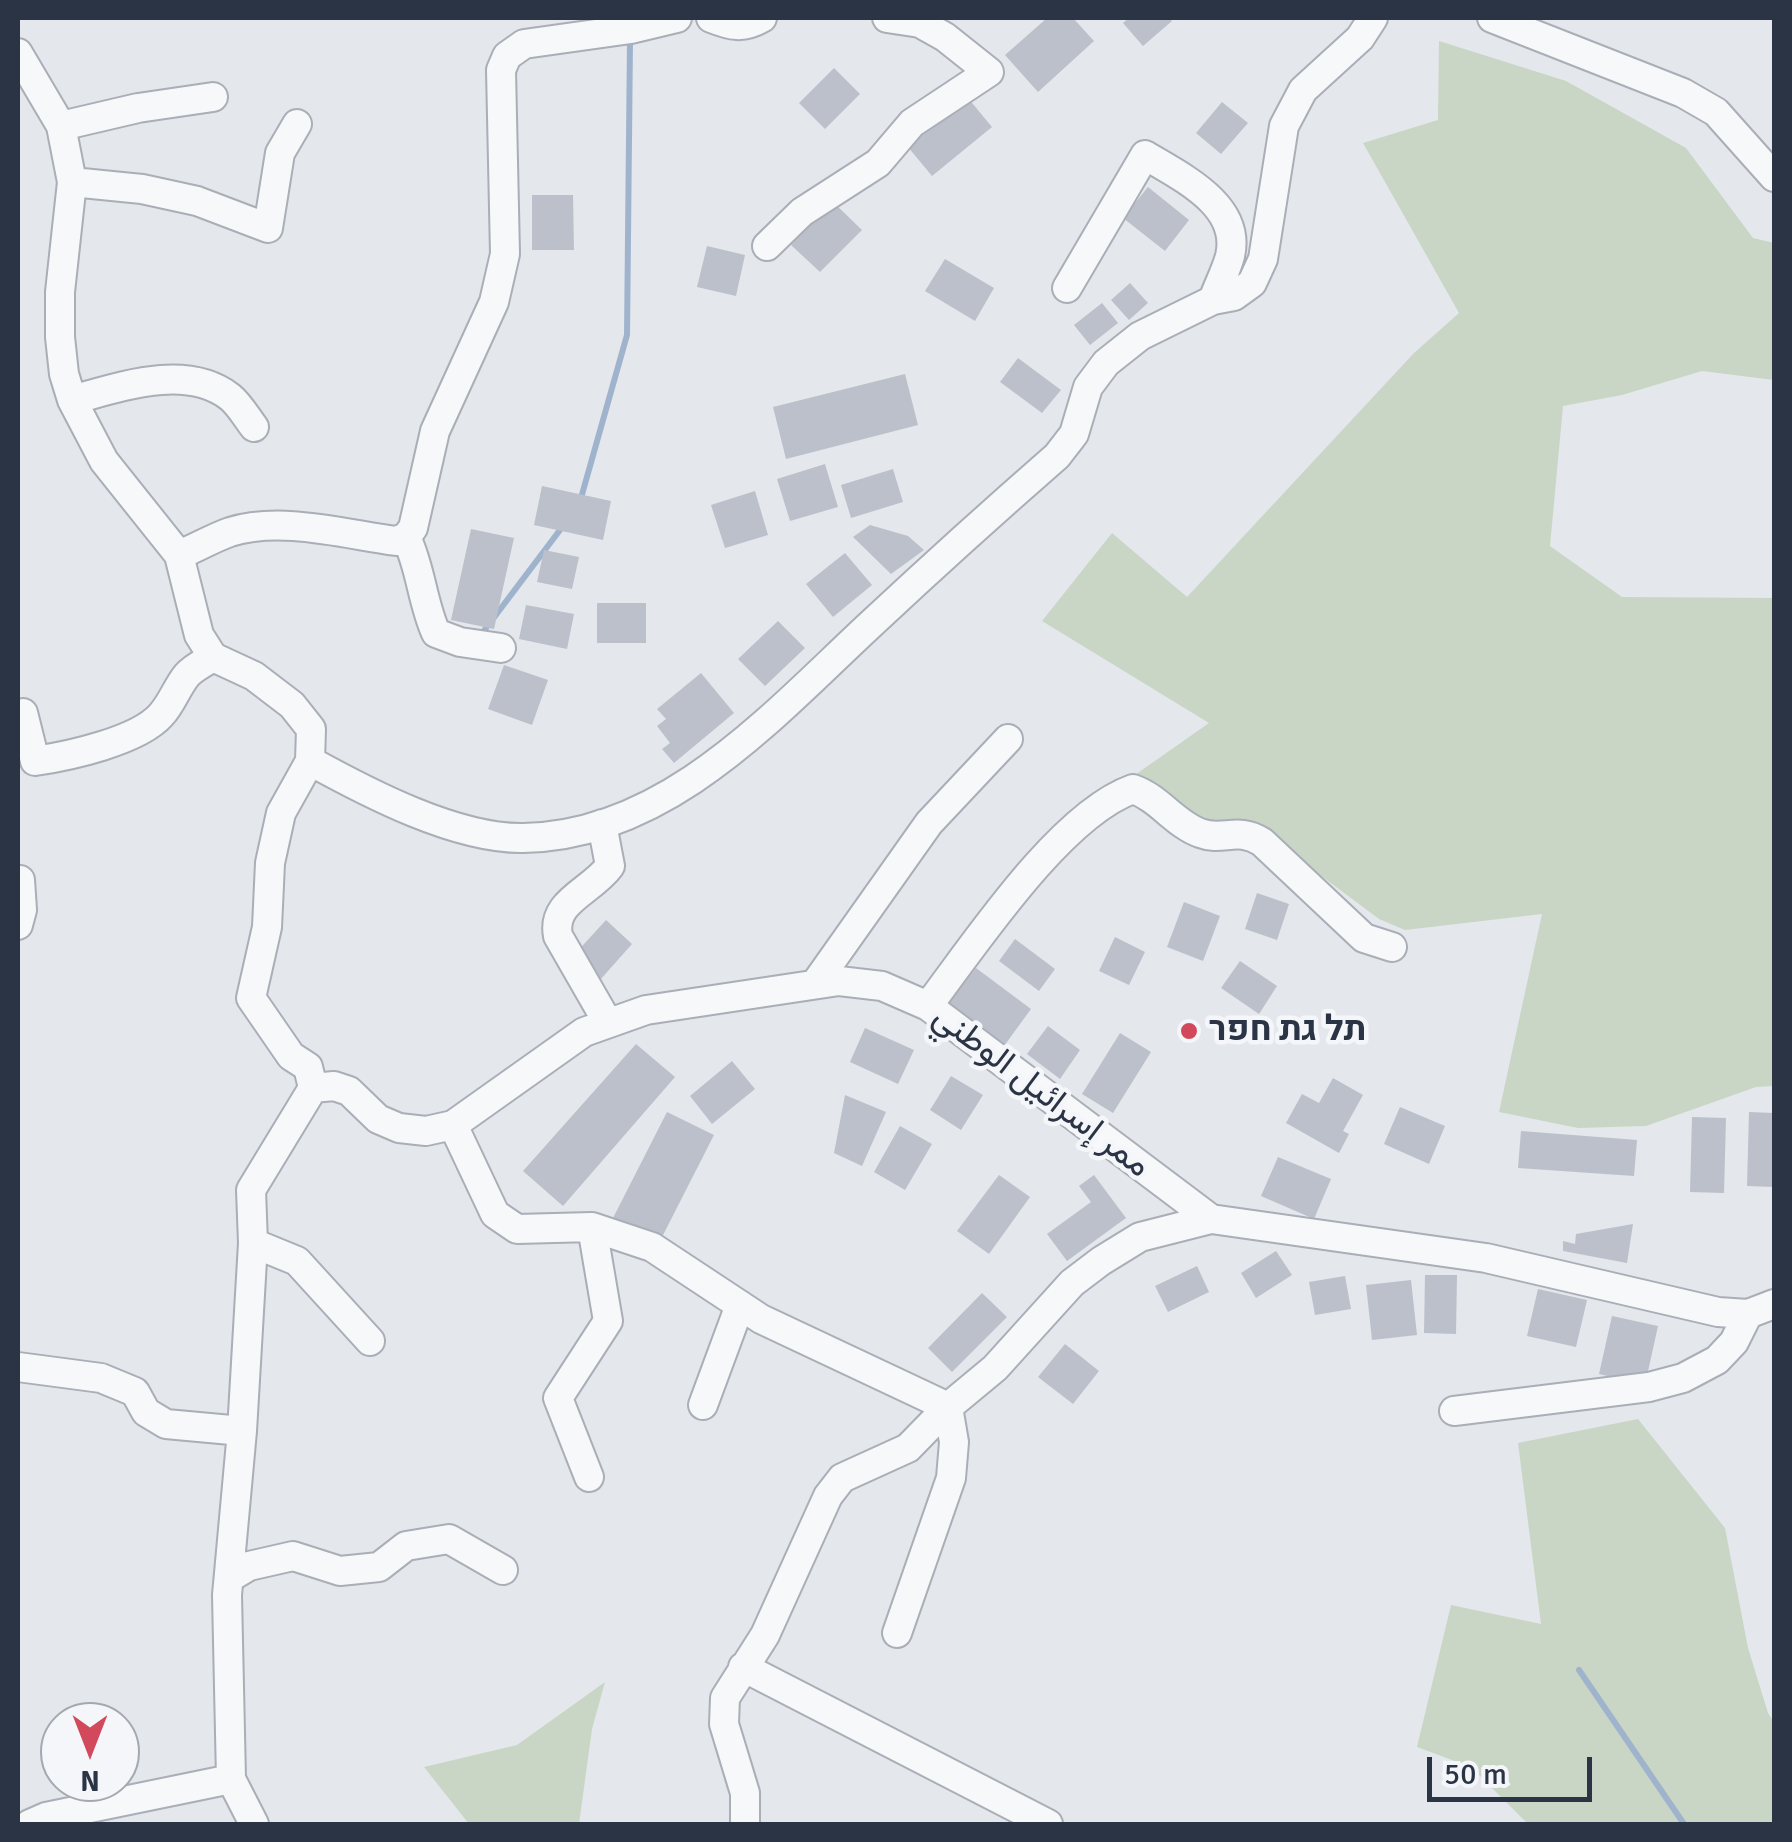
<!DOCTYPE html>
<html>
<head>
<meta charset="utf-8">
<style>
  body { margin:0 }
  #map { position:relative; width:1792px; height:1842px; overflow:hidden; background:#e4e7ec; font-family:Signika,sans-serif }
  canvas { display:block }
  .frame { position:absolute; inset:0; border:20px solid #2b3445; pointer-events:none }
  .north { position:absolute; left:40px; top:1702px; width:100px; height:100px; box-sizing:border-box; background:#f4f6f9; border:2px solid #a4a8b1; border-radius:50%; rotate:180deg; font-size:28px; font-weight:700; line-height:40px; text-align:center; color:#2b3445 }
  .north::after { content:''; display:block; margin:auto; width:35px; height:45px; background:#d1495b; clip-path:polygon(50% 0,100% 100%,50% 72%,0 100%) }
  .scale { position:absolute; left:1427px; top:1757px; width:165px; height:45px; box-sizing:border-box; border:5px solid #2b3445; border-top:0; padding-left:12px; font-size:30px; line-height:35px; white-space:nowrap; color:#2b3445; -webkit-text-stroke:8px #f4f6f9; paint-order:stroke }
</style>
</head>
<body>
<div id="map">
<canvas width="1792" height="1842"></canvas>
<div class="frame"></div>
<div class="north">N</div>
<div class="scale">50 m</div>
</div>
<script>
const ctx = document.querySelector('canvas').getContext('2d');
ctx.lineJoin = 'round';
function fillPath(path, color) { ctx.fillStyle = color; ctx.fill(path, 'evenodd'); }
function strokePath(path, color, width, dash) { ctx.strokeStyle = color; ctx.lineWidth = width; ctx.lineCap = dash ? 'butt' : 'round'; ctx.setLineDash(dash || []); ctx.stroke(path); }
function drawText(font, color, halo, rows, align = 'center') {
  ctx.font = font + ' Signika,Vazirmatn,Heebo,sans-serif'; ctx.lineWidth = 9; ctx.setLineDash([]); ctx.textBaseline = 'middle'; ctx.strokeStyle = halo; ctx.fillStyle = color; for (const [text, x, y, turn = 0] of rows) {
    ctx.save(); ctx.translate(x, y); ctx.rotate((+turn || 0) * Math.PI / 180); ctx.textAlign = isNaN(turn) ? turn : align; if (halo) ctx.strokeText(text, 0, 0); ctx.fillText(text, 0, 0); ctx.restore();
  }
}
const green = new Path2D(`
  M 1439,41 L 1566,81 L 1686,148 L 1753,238 L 1774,243 L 1774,380 L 1702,371 L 1622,395 L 1563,406 L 1550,546 L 1622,597 L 1774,598 L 1774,1086 L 1756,1087 L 1646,1126 L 1578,1128 L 1499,1112 L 1542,914 L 1405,930 L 1379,919 L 1245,819 L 1200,826 L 1132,777 L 1209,723 L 1042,621 L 1112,533 L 1187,597 L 1414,353 L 1459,313 L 1363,143 L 1438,120 Z
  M 1638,1419 L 1725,1528 L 1748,1648 L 1768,1713 L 1774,1722 L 1774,1824 L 1528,1824 L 1471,1767 L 1417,1747 L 1451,1605 L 1541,1624 L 1518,1443 Z
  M 605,1682 L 592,1729 L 579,1824 L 469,1824 L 424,1767 L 517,1745 Z`);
const stream = new Path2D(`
  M 581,498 L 627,335 L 630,41
  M 483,632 L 563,526
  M 1579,1670 L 1684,1824`);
const building = new Path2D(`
  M 1047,18 L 1073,18 L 1094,41 L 1038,92 L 1005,55 Z
  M 1129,18 L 1168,18 L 1172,21 L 1143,46 L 1123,23 Z
  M 834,68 L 860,94 L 825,129 L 799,103 Z
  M 968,98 L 992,127 L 932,176 L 908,147 Z
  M 1222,102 L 1248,123 L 1221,154 L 1196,133 Z
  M 1148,187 L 1189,220 L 1165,251 L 1123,218 Z
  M 532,195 L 573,195 L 574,250 L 532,250 Z
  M 833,202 L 862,230 L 820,272 L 791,245 Z
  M 707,246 L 745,255 L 736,296 L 697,287 Z
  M 945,259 L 994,288 L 975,321 L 925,291 Z
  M 1130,283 L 1148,303 L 1129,320 L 1111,300 Z
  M 1102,303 L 1118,323 L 1090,345 L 1074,325 Z
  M 1018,358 L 1061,390 L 1042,413 L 1000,382 Z
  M 905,374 L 918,425 L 786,459 L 773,407 Z
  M 825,464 L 838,507 L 790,521 L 777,479 Z
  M 893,469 L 903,502 L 851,518 L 841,485 Z
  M 542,486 L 611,501 L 603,540 L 534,525 Z
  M 755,491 L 768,535 L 725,548 L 711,505 Z
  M 870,525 L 908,536 L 924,550 L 891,574 L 853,537 Z
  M 471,529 L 514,538 L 494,629 L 451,620 Z
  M 544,550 L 579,557 L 572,589 L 537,582 Z
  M 845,553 L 872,585 L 833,617 L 806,584 Z
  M 597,603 L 646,603 L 646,643 L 597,643 Z
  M 526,605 L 574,614 L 567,649 L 519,639 Z
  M 778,621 L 805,648 L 765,686 L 738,659 Z
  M 504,665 L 548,680 L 532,725 L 488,709 Z
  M 701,673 L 734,713 L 674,763 L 662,749 L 670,743 L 657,726 L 666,719 L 657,709 Z
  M 1257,893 L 1289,904 L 1277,940 L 1245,929 Z
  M 1184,902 L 1220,916 L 1203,961 L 1167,947 Z
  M 606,920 L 632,944 L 600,980 L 573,956 Z
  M 1115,937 L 1145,952 L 1129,985 L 1099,971 Z
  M 1015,939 L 1055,969 L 1039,991 L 999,961 Z
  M 1240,961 L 1277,986 L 1259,1014 L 1221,988 Z
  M 976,968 L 1031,1009 L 1004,1046 L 948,1005 Z
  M 1048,1026 L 1080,1050 L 1060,1079 L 1027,1054 Z
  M 865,1028 L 914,1050 L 898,1084 L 850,1062 Z
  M 1120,1033 L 1151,1052 L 1113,1113 L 1082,1094 Z
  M 636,1044 L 675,1077 L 563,1206 L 523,1171 Z
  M 732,1061 L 755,1089 L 712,1124 L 690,1096 Z
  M 951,1076 L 983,1095 L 961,1130 L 930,1110 Z
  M 1333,1078 L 1363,1095 L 1343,1131 L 1349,1134 L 1339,1153 L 1286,1123 L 1302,1094 L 1319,1103 Z
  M 845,1095 L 886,1112 L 862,1166 L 834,1153 Z
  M 1400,1107 L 1445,1126 L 1429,1164 L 1384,1144 Z
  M 667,1112 L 714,1135 L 660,1241 L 613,1218 Z
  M 1749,1112 L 1774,1113 L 1774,1187 L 1747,1186 Z
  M 1692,1117 L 1726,1118 L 1724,1193 L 1690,1192 Z
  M 900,1126 L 932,1144 L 905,1190 L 874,1172 Z
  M 1521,1131 L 1637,1140 L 1634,1176 L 1518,1168 Z
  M 1278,1157 L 1331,1179 L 1314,1219 L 1261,1196 Z
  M 999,1175 L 1030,1197 L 989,1254 L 957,1231 Z
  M 1094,1175 L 1126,1218 L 1067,1261 L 1047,1234 L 1091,1202 L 1079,1186 Z
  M 1633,1224 L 1627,1263 L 1563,1251 L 1563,1241 L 1575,1244 L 1576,1234 Z
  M 1276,1251 L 1292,1275 L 1256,1298 L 1241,1273 Z
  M 1197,1266 L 1209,1292 L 1168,1312 L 1155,1286 Z
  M 1425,1275 L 1457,1275 L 1456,1334 L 1424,1333 Z
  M 1345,1276 L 1351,1309 L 1315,1315 L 1309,1282 Z
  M 1411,1280 L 1417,1335 L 1372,1340 L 1366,1285 Z
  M 1538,1289 L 1587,1300 L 1576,1347 L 1527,1336 Z
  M 982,1293 L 1007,1317 L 952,1372 L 928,1348 Z
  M 1612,1316 L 1658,1326 L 1645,1385 L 1599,1374 Z
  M 1065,1344 L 1099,1371 L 1073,1404 L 1038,1377 Z`);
const minor = new Path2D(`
  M 711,18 C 731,26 743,29 762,18
  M 1492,18 L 1683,93 L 1716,112 L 1774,177
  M 18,53 L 61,126 L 72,182 L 60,292 L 60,337 L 64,374 L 72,400 L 104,461 L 179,555 L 199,635 L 213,657 L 254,676 L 292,705 L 311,729 L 310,761 L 281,813 L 270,863 L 267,927 L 251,998 L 291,1056 L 308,1067 L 313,1088
  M 61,126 L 138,108 L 213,97
  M 72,182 L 142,189 L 197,201 L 268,228 L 280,153 L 297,124
  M 767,246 L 802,212 L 878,163 L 912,123 L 989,72 L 945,37 L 920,23 L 887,18
  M 1067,288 L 1145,155 C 1181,177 1242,205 1230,256 C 1226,271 1218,286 1213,300
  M 72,400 C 120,387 186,363 230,397 C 239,404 247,418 254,427
  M 406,537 C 421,568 422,602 436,633 L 460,642 L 501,648
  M 179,555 C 196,548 213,538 230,532 C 281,516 344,534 396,541 L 406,537 L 413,528 L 435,431 L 494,302 L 505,254 L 501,70 L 507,56 L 524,44 L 631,29 L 677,18
  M 23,713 L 35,761 C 69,756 138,741 161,715 C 172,703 177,687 187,675 C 193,668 205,662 213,657
  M 310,761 C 368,793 456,839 523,838 C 667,836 773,715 871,624 C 932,567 994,511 1057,456 L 1074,434 L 1088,387 L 1106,363 L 1140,336 L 1213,300 L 1234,296 L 1252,283 L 1263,259 L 1284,126 L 1303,90 L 1360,38 L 1373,18
  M 602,824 L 610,866 C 591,892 551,901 558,936 L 608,1023
  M 18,925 L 22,910 L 20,880
  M 815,984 L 929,823 L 1008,739
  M 928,1006 C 975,944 1060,815 1133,789 C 1159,798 1175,824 1200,833 C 1223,842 1237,826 1262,842 L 1364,938 L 1392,947
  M 313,1088 L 334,1086 L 349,1091 L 378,1119 L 399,1128 L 426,1131 L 453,1125 L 584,1032 L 646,1010 L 839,981 L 882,986 L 928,1006 L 1211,1219 L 1486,1258 L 1718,1312 L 1748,1314 L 1774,1304
  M 453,1125 L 495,1214 L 517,1229 L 592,1227 L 652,1247 L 761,1319 L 948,1407
  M 253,1243 L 297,1261 L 370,1341
  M 18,1367 L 101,1378 L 135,1392 L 146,1412 L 166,1424 L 242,1431
  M 703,1405 L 740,1305
  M 1454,1411 L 1649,1387 L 1683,1378 L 1717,1360 L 1734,1342 L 1748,1314
  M 589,1477 L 558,1398 L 608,1321 L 592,1227
  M 229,1578 L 249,1566 L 293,1556 L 340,1571 L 379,1567 L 406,1546 L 449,1539 L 503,1570
  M 897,1633 L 951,1478 L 954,1442 L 948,1407
  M 743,1667 L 1048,1824
  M 30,1824 L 46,1817 L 231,1779
  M 254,1824 L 231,1779 L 227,1595 L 242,1431 L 253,1243 L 251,1190 L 313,1088
  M 745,1824 L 745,1793 L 724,1724 L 725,1698 L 765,1635 L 828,1496 L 842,1478 L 908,1448 L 948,1407 L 995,1368 L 1072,1283 L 1101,1261 L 1140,1237 L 1211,1219`);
const markers = [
  [1189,1031,10,"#d1495b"]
];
const poiNames = [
  ["תל גת חפר",1209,1031]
];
const streetNames = [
  ["ممر إسرائيل الوطني",1041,1092,37]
];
fillPath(green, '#c9d6c5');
strokePath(stream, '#9fb4cc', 6);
fillPath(building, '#bbc0ca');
strokePath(minor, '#a9aeb7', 32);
strokePath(minor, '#f7f8fa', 28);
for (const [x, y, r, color] of markers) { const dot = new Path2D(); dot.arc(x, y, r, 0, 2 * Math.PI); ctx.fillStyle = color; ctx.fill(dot); strokePath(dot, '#f4f6f9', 4); }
drawText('bold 35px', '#2b3445', '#f4f6f9', poiNames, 'left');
drawText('35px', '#2b3445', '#f4f6f9', streetNames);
</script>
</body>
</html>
